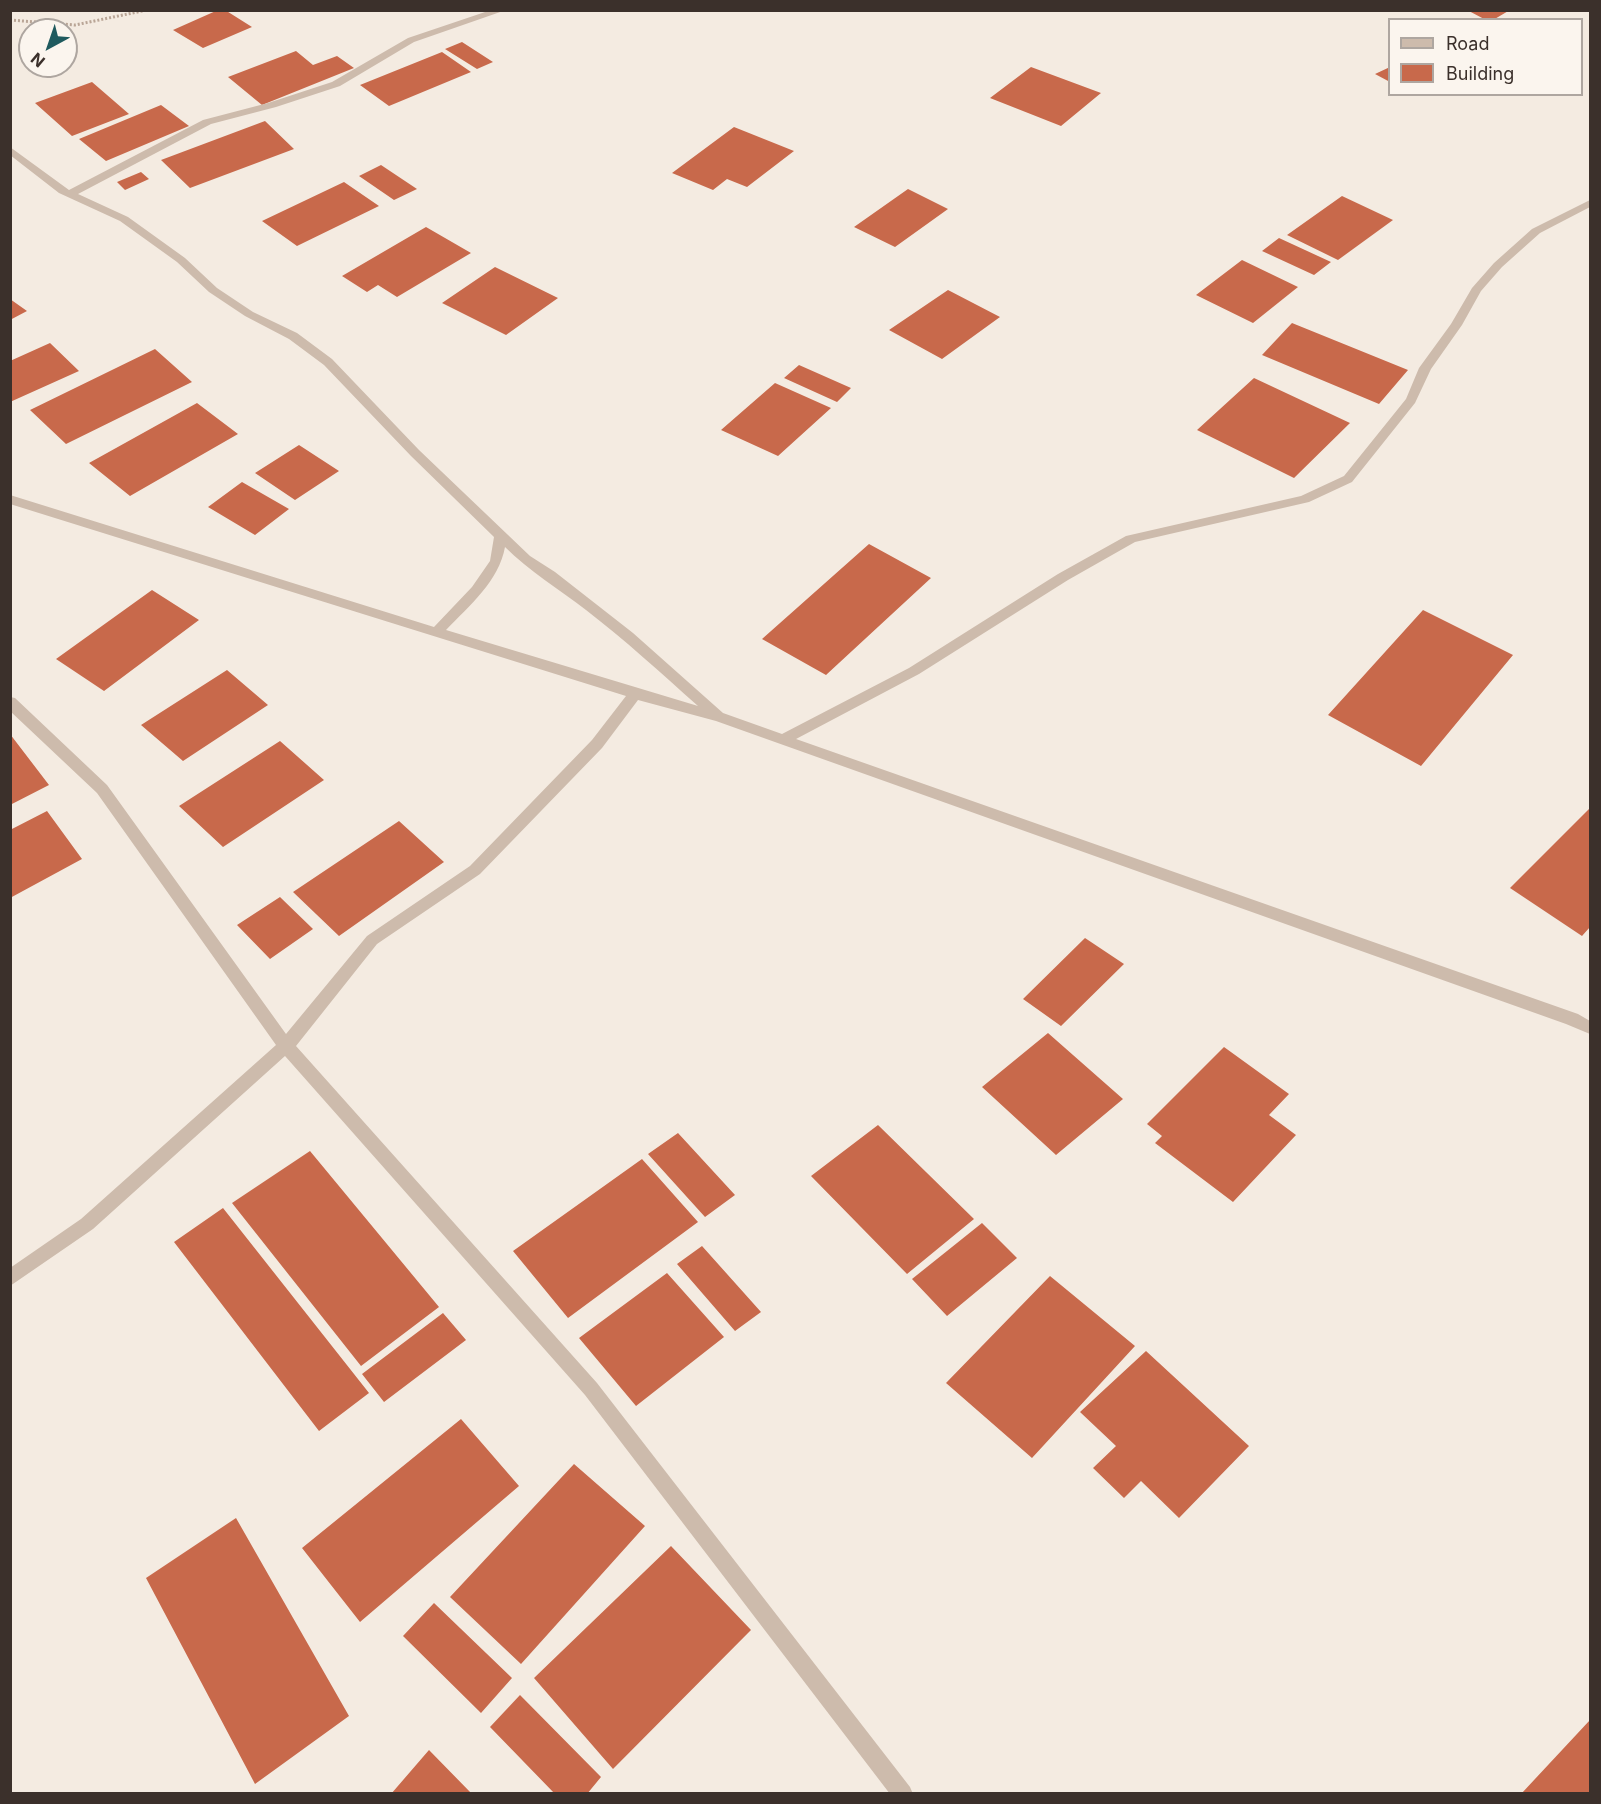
<!DOCTYPE html>
<html>
<head>
<meta charset="utf-8">
<style>
  body { margin:0 }
  #map { position:relative; width:1601px; height:1804px; overflow:hidden; background:#f4ebe1; font-family:Inter,sans-serif }
  canvas { display:block }
  .frame { position:absolute; inset:0; border:12px solid #3b302b; pointer-events:none }
  .legend { position:absolute; left:1388px; top:18px; width:195px; height:78px; box-sizing:border-box; background:#fbf5ee; border:2px solid #aea6a0; margin:0; padding:8px 10px; list-style:none; font-size:18px; color:#3b302b }
  .legend li { display:flex; align-items:center; gap:12px; height:30px }
  .legend b { width:30px; border:2px solid #aea6a0 }
  .north { position:absolute; left:18px; top:18px; width:60px; height:60px; box-sizing:border-box; background:#fbf5ee; border:2px solid #aea6a0; border-radius:50%; rotate:220deg; font-size:16px; font-weight:700; line-height:24px; text-align:center; color:#3b302b }
  .north::after { content:''; display:block; margin:auto; width:21px; height:27px; background:#1f5a5e; clip-path:polygon(50% 0,100% 100%,50% 72%,0 100%) }
</style>
</head>
<body>
<div id="map">
<canvas width="1601" height="1804"></canvas>
<div class="frame"></div>
<ul class="legend">
<li><b style="height:8px;background:#cdbbac"></b>Road</li>
<li><b style="height:16px;background:#c8694b"></b>Building</li>
</ul>
<div class="north">N</div>
</div>
<script>
const ctx = document.querySelector('canvas').getContext('2d');
ctx.lineJoin = 'round';
function fillPath(path, color) { ctx.fillStyle = color; ctx.fill(path, 'evenodd'); }
function strokePath(path, color, width, dash) { ctx.strokeStyle = color; ctx.lineWidth = width; ctx.lineCap = dash ? 'butt' : 'round'; ctx.setLineDash(dash || []); ctx.stroke(path); }
const building = new Path2D(`
  M 218,10 L 225,10 L 252,27 L 203,48 L 173,30 Z
  M 1467,10 L 1510,10 L 1493,20 L 1486,20 Z
  M 462,42 L 493,62 L 477,69 L 445,49 Z
  M 296,51 L 313,65 L 337,56 L 354,68 L 262,105 L 228,77 Z
  M 442,52 L 471,72 L 389,106 L 360,85 Z
  M 1031,67 L 1101,93 L 1061,126 L 990,98 Z
  M 1390,67 L 1390,82 L 1375,74 Z
  M 92,82 L 129,114 L 72,136 L 35,103 Z
  M 161,105 L 189,126 L 106,161 L 79,139 Z
  M 265,121 L 294,149 L 190,188 L 161,160 Z
  M 734,127 L 794,151 L 747,187 L 727,179 L 713,190 L 672,173 Z
  M 381,165 L 417,189 L 394,200 L 359,176 Z
  M 141,172 L 149,179 L 125,190 L 117,182 Z
  M 344,182 L 379,206 L 297,246 L 262,221 Z
  M 908,189 L 948,209 L 895,247 L 854,227 Z
  M 1342,196 L 1393,220 L 1338,260 L 1287,235 Z
  M 426,227 L 471,253 L 397,297 L 378,285 L 367,292 L 342,276 Z
  M 1279,238 L 1331,262 L 1314,275 L 1262,251 Z
  M 1242,260 L 1298,287 L 1253,323 L 1196,295 Z
  M 495,267 L 558,298 L 506,335 L 442,303 Z
  M 948,290 L 1000,317 L 942,359 L 889,330 Z
  M 10,299 L 27,311 L 10,320 Z
  M 1292,323 L 1408,370 L 1379,404 L 1262,355 Z
  M 50,343 L 79,371 L 10,402 L 10,361 Z
  M 155,349 L 192,382 L 66,444 L 30,410 Z
  M 799,365 L 851,388 L 837,402 L 784,378 Z
  M 1254,378 L 1350,423 L 1294,478 L 1197,430 Z
  M 775,383 L 831,408 L 778,456 L 721,430 Z
  M 197,403 L 238,434 L 130,496 L 89,463 Z
  M 299,445 L 339,471 L 295,500 L 255,473 Z
  M 242,482 L 289,509 L 255,535 L 208,507 Z
  M 869,544 L 931,578 L 826,675 L 762,639 Z
  M 152,590 L 199,620 L 104,691 L 56,659 Z
  M 1423,610 L 1513,655 L 1421,766 L 1328,715 Z
  M 227,670 L 268,705 L 183,761 L 141,725 Z
  M 10,734 L 49,785 L 10,805 Z
  M 280,741 L 324,780 L 223,847 L 179,806 Z
  M 1590,808 L 1590,927 L 1582,936 L 1510,888 Z
  M 47,811 L 82,859 L 10,898 L 10,830 Z
  M 399,821 L 444,862 L 339,936 L 293,892 Z
  M 280,897 L 313,929 L 270,959 L 237,925 Z
  M 1085,938 L 1124,964 L 1061,1026 L 1023,999 Z
  M 1048,1033 L 1123,1099 L 1056,1155 L 982,1087 Z
  M 1224,1047 L 1289,1094 L 1269,1115 L 1296,1135 L 1233,1202 L 1155,1143 L 1162,1136 L 1147,1124 Z
  M 878,1125 L 974,1219 L 907,1274 L 811,1176 Z
  M 678,1133 L 735,1195 L 705,1217 L 648,1154 Z
  M 310,1151 L 439,1307 L 361,1366 L 232,1203 Z
  M 642,1159 L 698,1222 L 568,1318 L 513,1251 Z
  M 223,1208 L 369,1393 L 319,1431 L 174,1242 Z
  M 982,1223 L 1017,1258 L 947,1316 L 912,1279 Z
  M 702,1246 L 761,1312 L 735,1331 L 677,1264 Z
  M 667,1273 L 724,1337 L 636,1406 L 579,1338 Z
  M 1050,1276 L 1135,1346 L 1032,1458 L 946,1383 Z
  M 443,1313 L 466,1340 L 384,1402 L 362,1374 Z
  M 1146,1351 L 1249,1446 L 1179,1518 L 1141,1481 L 1124,1498 L 1093,1468 L 1116,1446 L 1080,1412 Z
  M 461,1419 L 519,1486 L 360,1622 L 302,1548 Z
  M 574,1464 L 645,1526 L 521,1664 L 450,1597 Z
  M 236,1518 L 349,1716 L 255,1784 L 146,1578 Z
  M 671,1546 L 751,1630 L 613,1769 L 534,1678 Z
  M 434,1603 L 512,1678 L 481,1713 L 403,1636 Z
  M 520,1695 L 601,1777 L 587,1794 L 555,1794 L 490,1727 Z
  M 1590,1720 L 1590,1794 L 1521,1794 Z
  M 429,1750 L 472,1794 L 391,1794 Z`);
const path = new Path2D(`
  M 10,20 L 75,25 L 147,10`);
const minor = new Path2D(`
  M 491,10 L 506,10 L 414,42 L 340,86 L 276,107 L 211,124 L 78,194 L 128,217 L 185,258 L 217,288 L 253,312 L 297,333 L 332,359 L 419,450 L 530,556 L 555,572 L 633,633 L 723,713 L 782,734 L 909,668 L 1058,574 L 1126,536 L 1301,496 L 1344,476 L 1406,399 L 1419,368 L 1451,324 L 1472,288 L 1494,263 L 1532,229 L 1590,200 L 1590,207 L 1540,233 L 1502,267 L 1481,291 L 1462,325 L 1431,369 L 1415,403 L 1352,482 L 1309,502 L 1135,542 L 1068,580 L 919,674 L 796,739 L 1578,1014 L 1590,1021 L 1590,1034 L 1566,1024 L 716,721 L 638,700 L 602,748 L 480,874 L 377,944 L 296,1046 L 597,1383 L 910,1787 L 913,1794 L 890,1794 L 585,1395 L 285,1056 L 93,1229 L 10,1286 L 10,1268 L 81,1219 L 276,1045 L 97,793 L 10,711 L 10,697 L 15,698 L 107,785 L 286,1034 L 367,936 L 470,866 L 592,740 L 626,696 L 10,504 L 10,495 L 434,627 L 472,587 L 490,561 L 494,537 L 411,456 L 324,365 L 289,339 L 245,316 L 209,292 L 177,262 L 120,221 L 59,193 L 10,155 L 10,147 L 69,190 L 203,120 L 268,103 L 332,82 L 408,38 ZM 505,547 C 529,571 559,589 586,610 C 625,640 661,673 698,706 L 446,630 C 469,606 499,581 505,547 Z`);
fillPath(building, '#c8694b');
strokePath(path, '#b9a596', 3, [2, 2]);
fillPath(minor, '#cdbbac');
</script>
</body>
</html>
